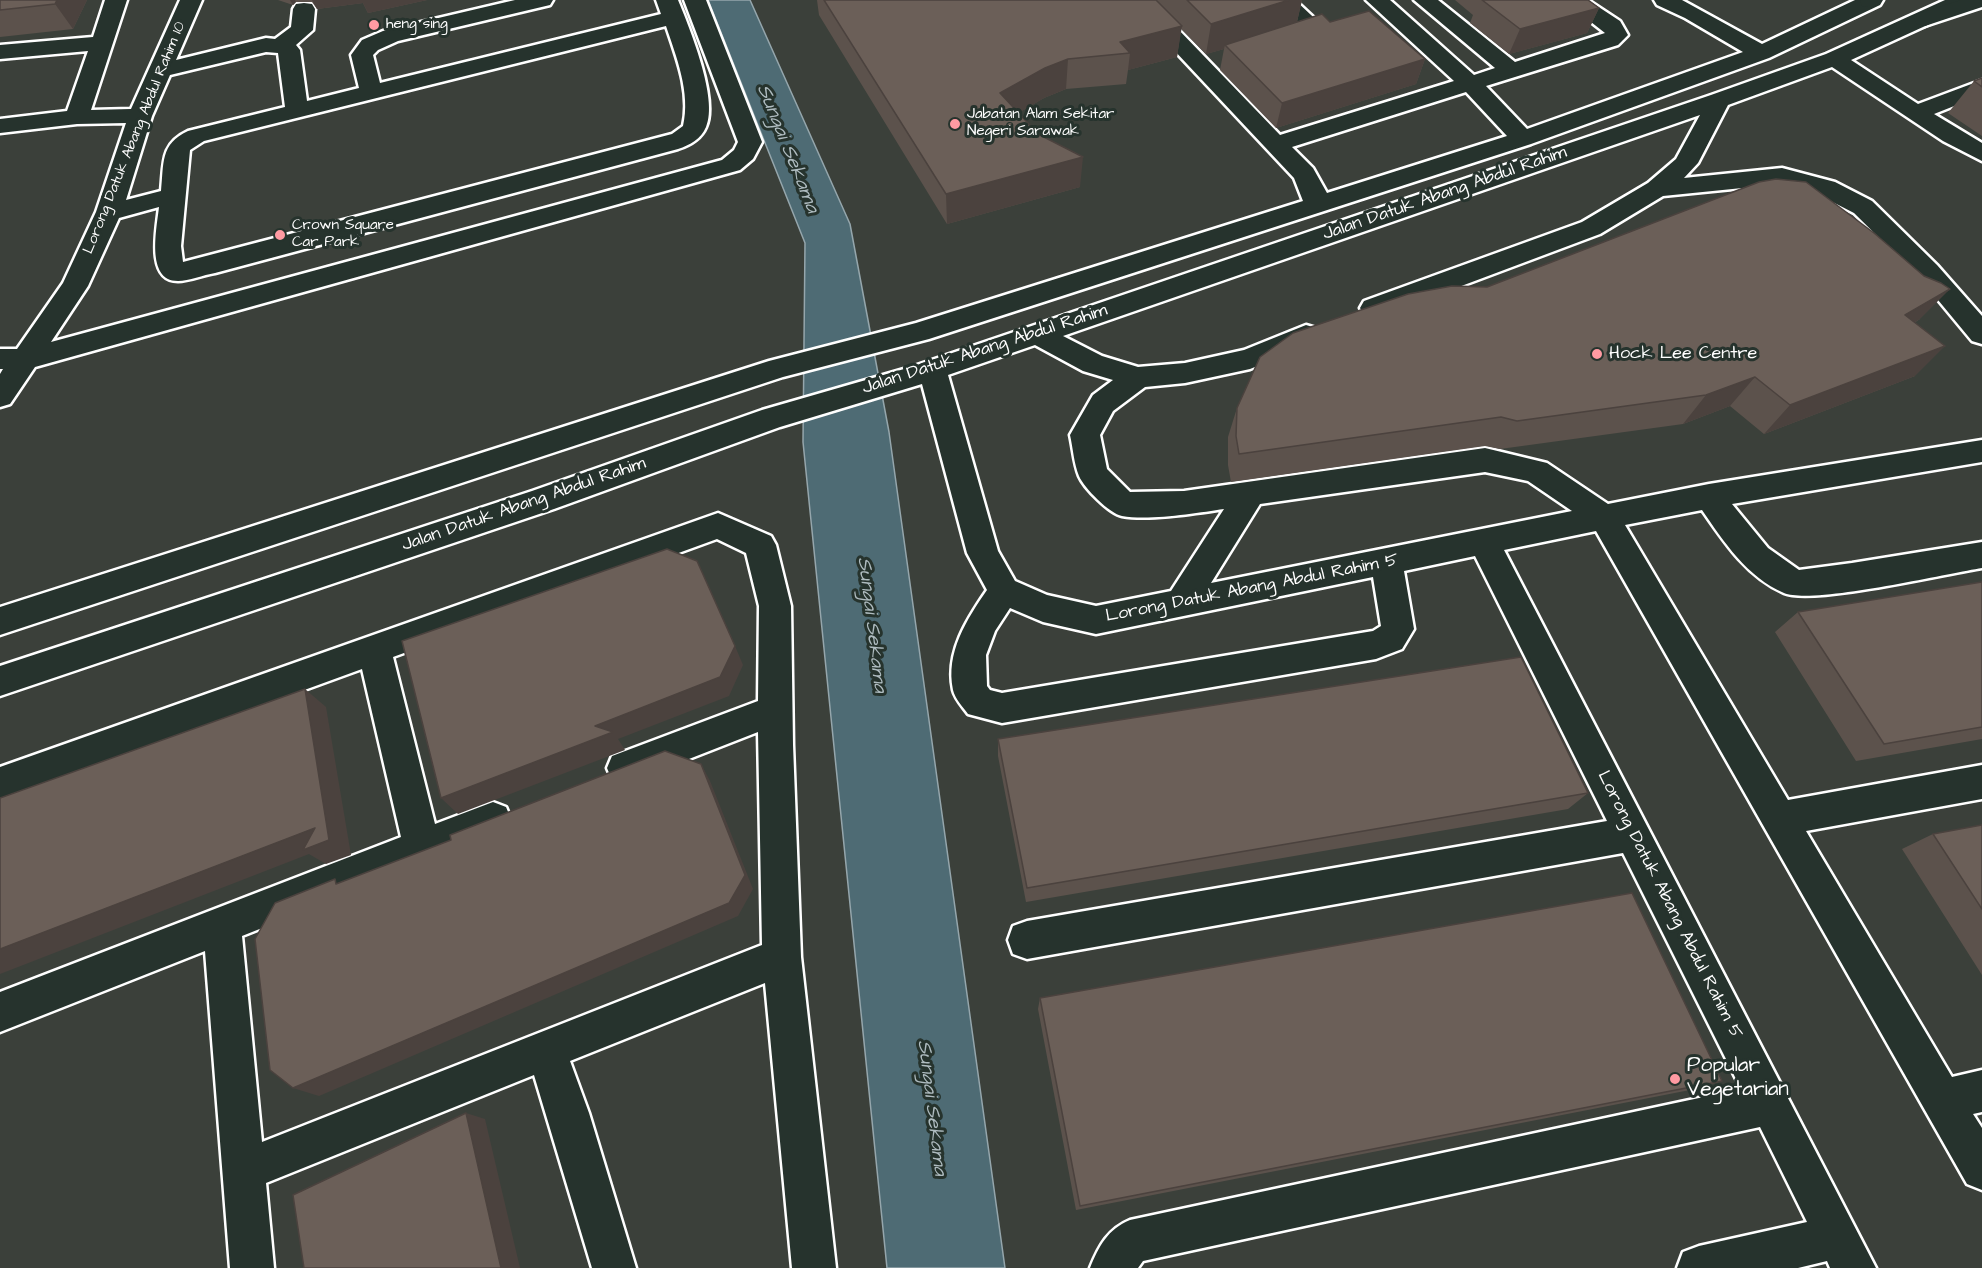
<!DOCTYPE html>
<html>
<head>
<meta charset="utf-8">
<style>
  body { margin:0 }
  canvas { display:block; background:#3b403a }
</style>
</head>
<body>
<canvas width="1982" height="1268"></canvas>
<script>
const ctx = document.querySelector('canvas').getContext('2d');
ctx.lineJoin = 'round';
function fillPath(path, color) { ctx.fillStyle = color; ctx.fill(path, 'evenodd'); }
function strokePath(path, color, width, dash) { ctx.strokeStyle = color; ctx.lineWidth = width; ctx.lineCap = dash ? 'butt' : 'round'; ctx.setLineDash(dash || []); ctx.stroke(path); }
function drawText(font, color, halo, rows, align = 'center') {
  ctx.font = font + ' "Architects Daughter",sans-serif'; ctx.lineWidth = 6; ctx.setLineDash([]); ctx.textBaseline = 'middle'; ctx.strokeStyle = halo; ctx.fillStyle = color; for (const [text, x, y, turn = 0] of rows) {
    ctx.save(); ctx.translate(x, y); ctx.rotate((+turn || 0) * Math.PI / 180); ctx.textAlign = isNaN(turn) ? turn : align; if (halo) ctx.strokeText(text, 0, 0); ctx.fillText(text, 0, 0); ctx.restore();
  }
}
const water = new Path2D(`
  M 708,0 L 750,0 L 850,224 L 889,432 L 1005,1268 L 887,1268 L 803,442 L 805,243 Z`);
const minor = new Path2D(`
  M 105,0 L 127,0 L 91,110 L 131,109 L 180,0 L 202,0 L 176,60 L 266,38 L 275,39 L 291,27 L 293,9 L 296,4 L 304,3 L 312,4 L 315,9 L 313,30 L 296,45 L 300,50 L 307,101 L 359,88 L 351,55 L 362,40 L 383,31 L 515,0 L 553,0 L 550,5 L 398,41 L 378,50 L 373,55 L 380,83 L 661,14 L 656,0 L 678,0 C 689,27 719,99 706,127 C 701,139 690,145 678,149 L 215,273 C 203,275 189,281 178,281 C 145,281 157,227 159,207 L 119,218 L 88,286 L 51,342 L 722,160 L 734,150 L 738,142 L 684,0 L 706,0 L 762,142 L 753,159 L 740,170 L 35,367 L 10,404 L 0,407 L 0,374 L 3,369 L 0,369 L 0,349 L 17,349 L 63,283 L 96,212 L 126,123 L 77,124 L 0,133 L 0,119 L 67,111 L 88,51 L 0,59 L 0,45 L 93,37 ZM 666,26 C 676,56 691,93 683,126 L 672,134 L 183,262 L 181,246 L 190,150 L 204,141 ZM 266,52 L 278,53 L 285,107 L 188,131 C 160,144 164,163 161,191 L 126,200 L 152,116 L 170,75 Z
  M 1127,0 L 1150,0 L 1280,135 L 1454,81 L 1366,0 L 1390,0 L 1474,75 L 1495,68 L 1414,0 L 1438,0 L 1515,62 L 1605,33 L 1563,0 L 1588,0 L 1620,21 L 1628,35 L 1618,45 L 1486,86 L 1527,129 L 1743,52 L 1685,18 L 1657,5 L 1654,0 L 1682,0 L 1762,44 L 1855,0 L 1883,0 L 1880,5 L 1769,58 L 1531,144 L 929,339 L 783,377 L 0,635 L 0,607 L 769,361 L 916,323 L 1303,201 L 1294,178 ZM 1466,92 L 1507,136 L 1327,193 L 1313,168 L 1292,147 Z
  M 1271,0 L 1295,0 L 1326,29 L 1323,34 L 1315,36 L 1307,34 Z
  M 1945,0 L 1974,0 L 1971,5 L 1851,60 L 1918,104 L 1982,80 L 1982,95 L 1934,114 L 1982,143 L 1982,161 L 1943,141 L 1832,67 L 1728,105 L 1698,163 L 1684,178 L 1782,168 L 1835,182 L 1872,201 L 1937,265 L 1982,316 L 1982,344 L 1972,341 L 1919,277 L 1854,213 L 1817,194 L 1782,184 L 1663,196 L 1600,234 L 1384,315 L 1374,318 L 1364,315 L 1360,308 L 1364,301 L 1582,222 L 1648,183 L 1676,159 L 1700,115 L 1063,336 L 1102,356 L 1138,367 L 1185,363 L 1244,350 L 1306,325 L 1316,328 L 1320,335 L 1316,342 L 1250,369 L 1185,383 L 1145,387 L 1113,411 L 1100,435 L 1107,469 L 1130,492 L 1184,491 L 1485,448 L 1547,463 L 1608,504 L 1709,484 L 1982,440 L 1982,462 L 1732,504 L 1768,548 L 1799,570 L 1852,563 L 1982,542 L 1982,568 C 1944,574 1813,605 1784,593 C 1747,577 1724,542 1702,510 L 1625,525 L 1788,800 L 1982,765 L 1982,799 L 1806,831 L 1952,1077 L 1982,1070 L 1982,1112 L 1973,1114 L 1982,1128 L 1982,1190 L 1967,1184 L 1596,531 L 1504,550 L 1876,1268 L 1830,1268 L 1827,1261 L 1798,1268 L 1677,1268 L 1683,1252 L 1699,1246 L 1807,1222 L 1760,1127 L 1143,1261 L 1138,1268 L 1090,1268 C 1099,1246 1108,1229 1130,1220 L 1741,1089 L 1623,853 L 1027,959 L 1013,954 L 1008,940 L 1013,926 L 1027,921 L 1607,821 L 1475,556 L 1404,571 L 1414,629 L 1402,649 L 1376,659 L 1002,723 L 968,714 C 963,707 955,699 953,690 C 945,653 967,619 987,590 L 967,553 L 922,384 L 780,427 L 554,509 L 0,696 L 0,666 L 532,491 L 762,410 L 911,367 L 1711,95 L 1826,54 ZM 1035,345 L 1083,371 L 1113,380 L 1093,395 L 1070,435 C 1073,448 1074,464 1079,476 C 1084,488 1110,514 1122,516 C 1149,521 1197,513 1224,509 L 1171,591 L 1096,606 L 1047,595 L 1015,581 L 998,551 L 948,375 ZM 1485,472 L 1528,481 L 1572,511 L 1211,583 L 1260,504 ZM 1373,577 L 1381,626 L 1373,631 L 1002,693 L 990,690 L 987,686 L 986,655 L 995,631 L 1010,608 L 1043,622 L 1096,634 Z
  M 718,513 L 771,536 L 776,545 L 791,606 L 793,745 L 801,957 L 836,1268 L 792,1268 L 765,983 L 570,1061 L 589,1113 L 636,1268 L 592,1268 L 534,1075 L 266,1183 L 274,1268 L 230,1268 L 205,951 L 0,1032 L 0,992 L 401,837 L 362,669 L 0,801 L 0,767 ZM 717,539 L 746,553 L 759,606 L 758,701 L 612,756 L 607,768 L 612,780 L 625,784 L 758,732 L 762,945 L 262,1142 L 242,936 L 506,831 L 511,819 L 506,807 L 493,802 L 435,824 L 393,657 Z`);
const major = new Path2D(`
  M 1860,0 L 1882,0 C 1876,8 1871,8 1862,6 Z
  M 1961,0 L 1982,0 L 1982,7 L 1925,26 L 1917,24 L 1914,19 L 1917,14 Z`);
const wall = new Path2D(`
  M 0,0 L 87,0 L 73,29 L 0,37 Z
  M 278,0 L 427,0 L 368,13 L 363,3 L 317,9 L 312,2 L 296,2 L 293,5 Z
  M 817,0 L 1302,0 L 1297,22 L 1330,22 L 1425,59 L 1416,84 L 1276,128 L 1220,70 L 1224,49 L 1206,54 L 1181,29 L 1177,57 L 1128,70 L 1126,84 L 1066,89 L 1044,98 L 1018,113 L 1080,187 L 947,224 L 819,15 Z
  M 1455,0 L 1588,0 L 1599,8 L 1587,33 L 1509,54 L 1470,23 L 1473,15 Z
  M 1982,78 L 1982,136 L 1948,113 L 1974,81 Z
  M 1920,319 L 1914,323 L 1915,376 L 1764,434 L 1730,406 L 1683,424 L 1500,449 L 1485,446 L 1231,482 L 1228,465 L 1228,437 L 1237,408 Z
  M 1982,582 L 1982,739 L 1856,761 L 1775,632 L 1798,612 Z
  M 998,739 L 1588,793 L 1568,809 L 1026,902 L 998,756 Z
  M 1982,825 L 1982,975 L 1902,849 L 1933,834 Z
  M 1040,998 L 1722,1081 L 1695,1089 L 1076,1210 L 1038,1009 Z`);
const shadedWall = new Path2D(`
  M 57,0 L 87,0 L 73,29 L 55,4 Z
  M 290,0 L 295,0 L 296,2 L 293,5 Z
  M 312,0 L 427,0 L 368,13 L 363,3 L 317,9 Z
  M 1289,0 L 1302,0 L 1296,26 L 1225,45 L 1224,49 L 1206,54 L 1211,24 Z
  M 1599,8 L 1587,33 L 1509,54 L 1520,29 Z
  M 1182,26 L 1177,57 L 1128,70 L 1130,53 L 1120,42 Z
  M 1068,59 L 1066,89 L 1044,98 L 1000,124 L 1000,93 L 1045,68 Z
  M 1425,59 L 1416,84 L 1276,128 L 1282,103 Z
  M 1083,157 L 1080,187 L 947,224 L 946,194 Z
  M 1950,289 L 1920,319 L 1876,345 L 1905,315 Z
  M 1945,346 L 1915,376 L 1764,434 L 1790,405 Z
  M 1755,377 L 1730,406 L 1683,424 L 1706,395 Z
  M 735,646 L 743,665 L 729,696 L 618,739 L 625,750 L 458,814 L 441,798 L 595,726 Z
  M 305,689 L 326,707 L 351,855 L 326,864 L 309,854 L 0,974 L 0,949 L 315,828 Z
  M 701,764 L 710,781 L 753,889 L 738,916 L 319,1096 L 293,1088 Z
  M 466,1113 L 485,1119 L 520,1268 L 501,1268 Z`);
const building = new Path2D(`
  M 0,0 L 57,0 L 55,4 L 0,10 Z
  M 824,0 L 1156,0 L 1182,26 L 1120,42 L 1130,53 L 1068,59 L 1045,68 L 1000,93 L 1038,134 L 1083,157 L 946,194 Z
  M 1187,0 L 1289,0 L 1211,24 Z
  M 1482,0 L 1588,0 L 1599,8 L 1520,29 Z
  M 1369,11 L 1425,59 L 1282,103 L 1225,45 L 1322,14 L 1330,22 Z
  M 1982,78 L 1982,87 L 1974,81 Z
  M 1776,179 L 1806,182 L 1874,233 L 1924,276 L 1941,283 L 1950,289 L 1905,315 L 1945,346 L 1790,405 L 1755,377 L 1706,395 L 1517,421 L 1501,417 L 1239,454 L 1236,436 L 1237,408 L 1260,357 L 1293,333 L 1408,294 L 1452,286 L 1487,287 L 1759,182 Z
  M 667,549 L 697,561 L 735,646 L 720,677 L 595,726 L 613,732 L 441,798 L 402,641 Z
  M 1982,582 L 1982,727 L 1884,744 L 1798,612 Z
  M 1521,657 L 1588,793 L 1027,888 L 998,739 Z
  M 305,689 L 329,840 L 303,850 L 315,828 L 0,949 L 0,798 Z
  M 665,751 L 701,764 L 745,875 L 729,903 L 293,1088 L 270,1070 L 255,939 L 275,903 L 335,879 L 336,884 L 451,840 L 450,835 Z
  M 1982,825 L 1982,909 L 1933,834 Z
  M 1632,893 L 1722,1081 L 1080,1206 L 1040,998 Z
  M 466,1113 L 501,1268 L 304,1268 L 293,1195 Z`);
const markers = [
  [374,25,6,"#ff9aa2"],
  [955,124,6,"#ff9aa2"],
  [280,235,6,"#ff9aa2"],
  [1597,354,6,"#ff9aa2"],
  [1675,1079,6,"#ff9aa2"]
];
const farPoinames = [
  ["heng sing",386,25],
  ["Jabatan Alam Sekitar",967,115],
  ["Negeri Sarawak",967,132],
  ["Crown Square",292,226],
  ["Car Park",292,243]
];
const farStreetnames = [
  ["Lorong Datuk Abang Abdul Rahim 10",135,138,-68]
];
const streetNames = [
  ["Jalan Datuk Abang Abdul Rahim",1445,194,-19],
  ["Jalan Datuk Abang Abdul Rahim",985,350,-18],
  ["Jalan Datuk Abang Abdul Rahim",524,505,-19],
  ["Lorong Datuk Abang Abdul Rahim 5",1252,589,-11],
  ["Lorong Datuk Abang Abdul Rahim 5",1669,905,63]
];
const poiNames = [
  ["Hock Lee Centre",1609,354]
];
const waterNames = [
  ["Sungai Sekama",787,149,68],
  ["Sungai Sekama",871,625,83],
  ["Sungai Sekama",931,1108,83]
];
const nearPoinames = [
  ["Popular",1687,1067],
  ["Vegetarian",1687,1091]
];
fillPath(water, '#4e6b74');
strokePath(water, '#95a6ac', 1.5);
strokePath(minor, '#fff', 5);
strokePath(major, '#fff', 5);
fillPath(minor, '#26332d');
fillPath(major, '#26332d');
fillPath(wall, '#5c524c');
fillPath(shadedWall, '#4b423e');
fillPath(building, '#6b5f58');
strokePath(building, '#4b423e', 1.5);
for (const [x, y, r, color] of markers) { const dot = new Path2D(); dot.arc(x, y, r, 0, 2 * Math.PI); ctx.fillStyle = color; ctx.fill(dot); strokePath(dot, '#26332d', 2); }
drawText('15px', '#fff', '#26332d', farPoinames, 'left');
drawText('15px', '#fff', '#26332d', farStreetnames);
drawText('18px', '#fff', '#26332d', streetNames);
drawText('18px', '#fff', '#26332d', poiNames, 'left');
drawText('italic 20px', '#afbcc0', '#26332d', waterNames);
drawText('21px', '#fff', '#26332d', nearPoinames, 'left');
</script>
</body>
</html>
